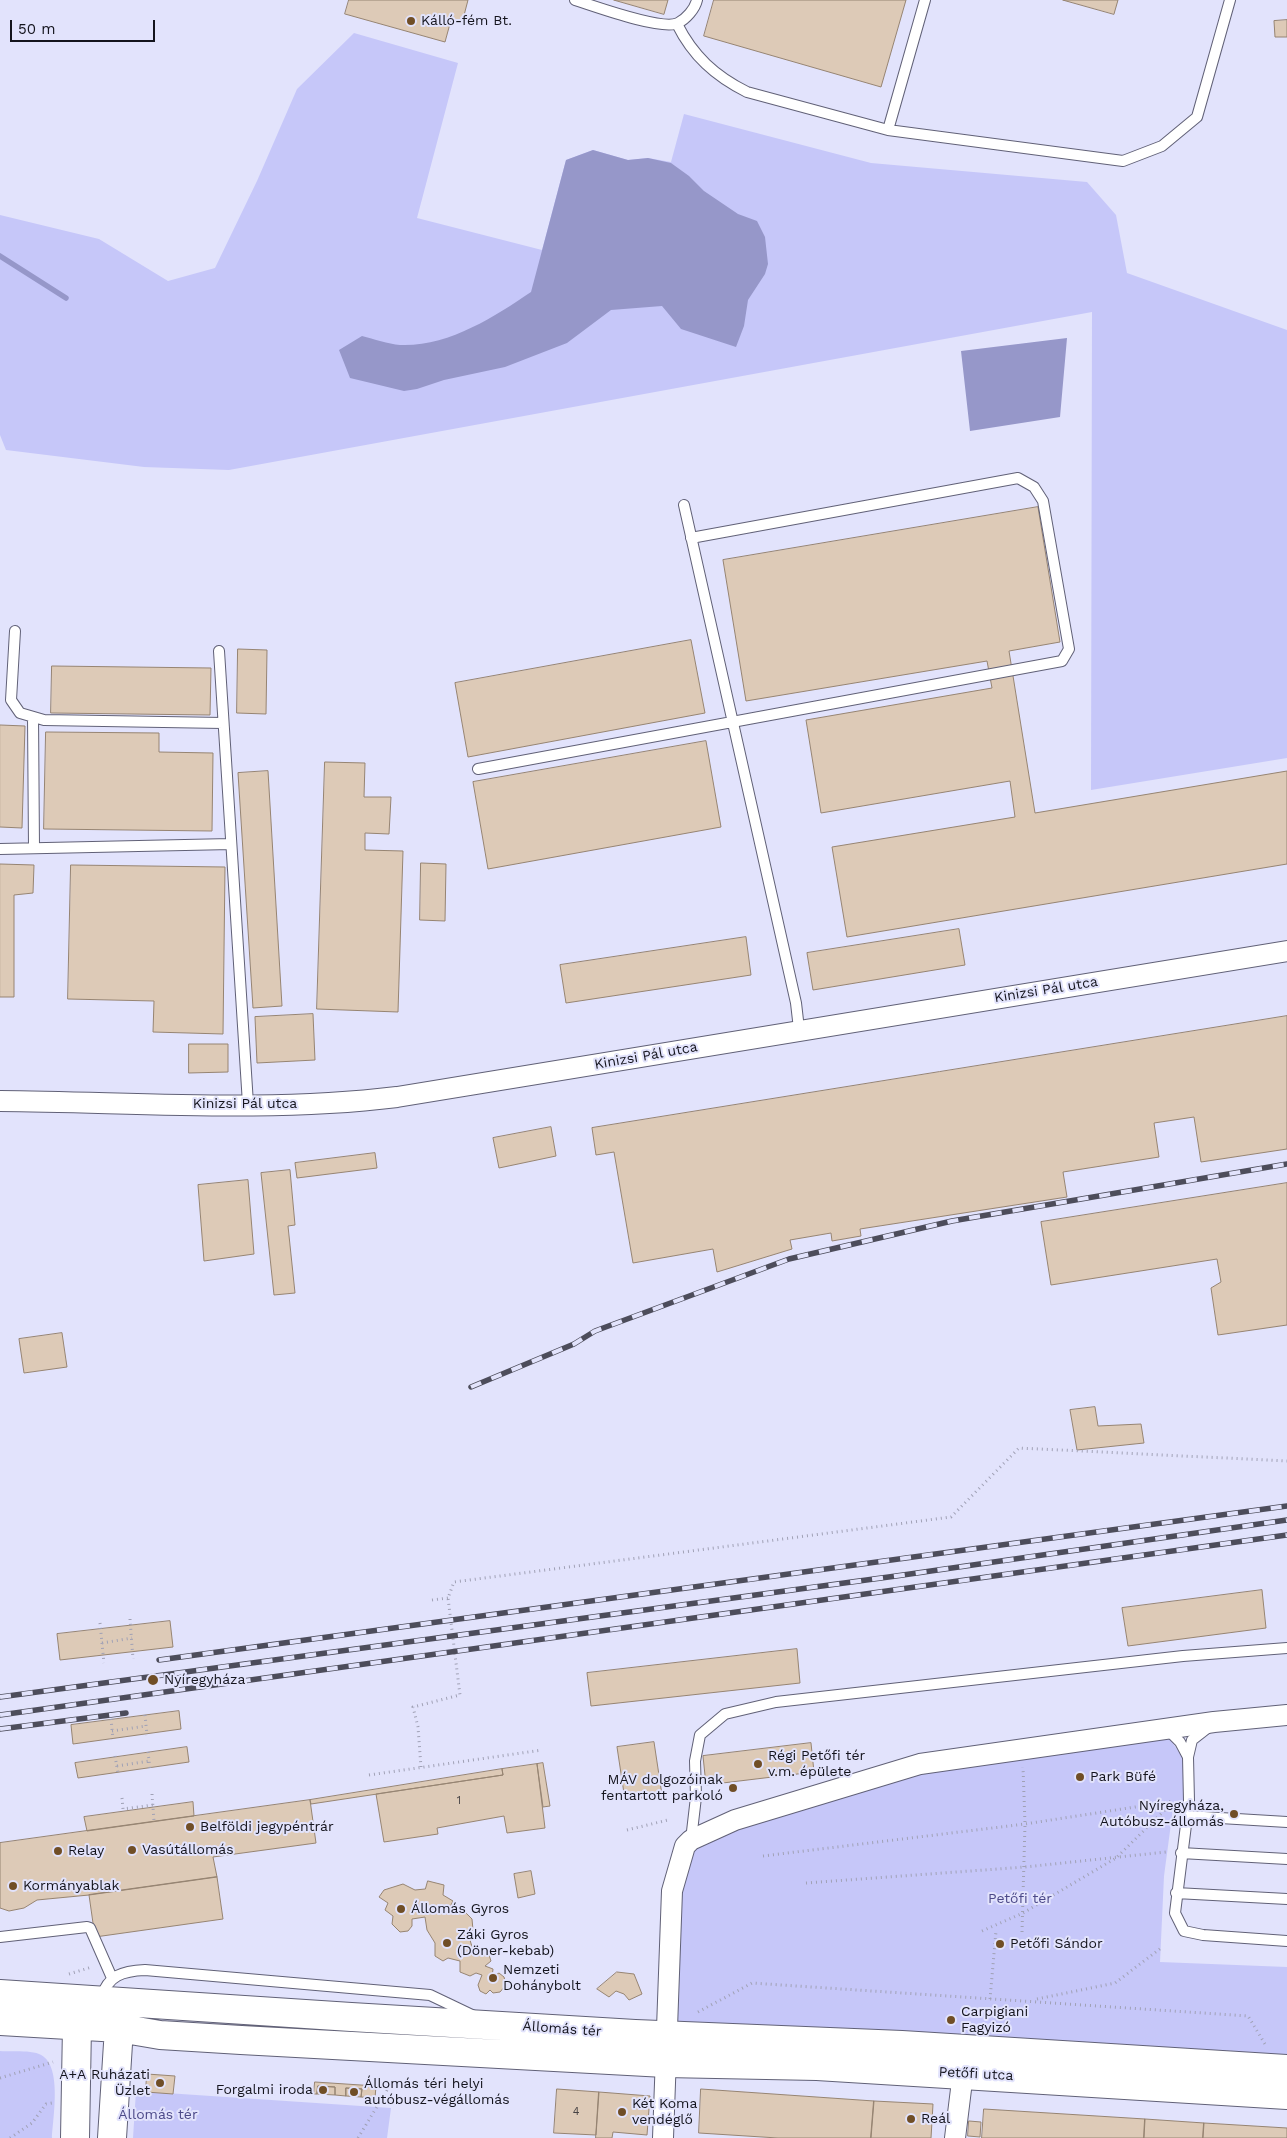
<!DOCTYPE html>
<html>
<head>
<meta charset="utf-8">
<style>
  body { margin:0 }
  #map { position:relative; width:1287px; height:2138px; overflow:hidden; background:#e2e3fc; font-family:"Work Sans",sans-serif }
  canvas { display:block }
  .scale { position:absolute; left:10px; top:20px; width:145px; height:22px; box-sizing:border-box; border:2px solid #14141d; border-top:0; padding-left:6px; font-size:15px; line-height:18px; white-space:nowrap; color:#14141d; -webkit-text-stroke:4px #e2e3fc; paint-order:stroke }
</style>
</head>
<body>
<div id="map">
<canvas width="1287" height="2138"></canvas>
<div class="scale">50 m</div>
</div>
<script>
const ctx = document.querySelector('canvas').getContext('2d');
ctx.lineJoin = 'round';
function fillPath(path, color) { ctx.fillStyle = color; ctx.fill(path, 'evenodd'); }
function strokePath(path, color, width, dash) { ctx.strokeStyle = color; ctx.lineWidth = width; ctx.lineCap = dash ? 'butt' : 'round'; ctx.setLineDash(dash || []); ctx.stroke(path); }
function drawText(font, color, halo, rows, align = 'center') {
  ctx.font = font + ' "Work Sans",sans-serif'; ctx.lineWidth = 4; ctx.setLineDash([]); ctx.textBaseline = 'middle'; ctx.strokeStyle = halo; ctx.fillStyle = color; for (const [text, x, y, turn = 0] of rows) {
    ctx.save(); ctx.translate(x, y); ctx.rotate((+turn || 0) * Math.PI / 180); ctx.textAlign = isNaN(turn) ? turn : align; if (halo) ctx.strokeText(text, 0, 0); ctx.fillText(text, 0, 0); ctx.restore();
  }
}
const green = new Path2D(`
  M 354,33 L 458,63 L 417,218 L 542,250 L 566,160 L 593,150 L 628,160 L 648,158 L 671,162 L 684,114 L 871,163 L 1087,182 L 1116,215 L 1127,273 L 1287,330 L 1287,758 L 1091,790 L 1092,312 L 229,470 L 144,467 L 6,450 L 0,435 L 0,215 L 99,239 L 168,281 L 215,268 L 257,181 L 297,89 Z
  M 1166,1734 L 1184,1759 L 1187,1800 L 1174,1801 L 1164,1876 L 1160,1962 L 1287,1967 L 1287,2057 L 672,2021 L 672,1909 L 691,1845 L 919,1769 Z
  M 0,2051 C 11,2052 29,2050 39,2054 C 63,2063 53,2117 52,2138 L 0,2138 Z
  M 136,2091 L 391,2108 L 387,2138 L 133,2138 Z`);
const water = new Path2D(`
  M 593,150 L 628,160 L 648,158 L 671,163 L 689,176 L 704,191 L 738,214 L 757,221 L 765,237 L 768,264 L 765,274 L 748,300 L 744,326 L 736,347 L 681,329 L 662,306 L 611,310 L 567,343 L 505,367 L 444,380 L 417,389 L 404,391 L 350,378 L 339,350 L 362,336 C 374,339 388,344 400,345 C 448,347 494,317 531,292 L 566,160 Z
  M 1067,338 L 1060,417 L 970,431 L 961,351 Z`);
const stream = new Path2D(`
  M 0,256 L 66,298`);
const building = new Path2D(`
  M 349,0 L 468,0 L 462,23 L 451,20 L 445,42 L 345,14 Z
  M 614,0 L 668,0 L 664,14 Z
  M 714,0 L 906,0 L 881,87 L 704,36 Z
  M 1063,0 L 1118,0 L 1114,14 Z
  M 1287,20 L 1287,37 L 1275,37 L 1274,21 Z
  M 1038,507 L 1060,642 L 1009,651 L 1035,813 L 1287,771 L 1287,864 L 847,937 L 832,847 L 1015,817 L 1010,781 L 821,813 L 806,720 L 992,688 L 987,661 L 746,701 L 723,560 Z
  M 691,640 L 705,713 L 468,757 L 455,683 Z
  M 238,649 L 267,650 L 266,714 L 237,713 Z
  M 52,666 L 211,668 L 210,715 L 51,713 Z
  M 0,725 L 25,726 L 22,828 L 0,827 Z
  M 46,732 L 159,733 L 159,752 L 213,753 L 212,831 L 44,829 Z
  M 706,741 L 721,827 L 488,869 L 473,782 Z
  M 325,762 L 365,763 L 364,797 L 391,797 L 389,834 L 365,833 L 365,850 L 403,851 L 398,1012 L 317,1009 Z
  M 268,771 L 282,1006 L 253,1008 L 238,773 Z
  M 421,863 L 446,864 L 445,921 L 420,920 Z
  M 0,864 L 34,865 L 33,893 L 14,895 L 14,997 L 0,997 Z
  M 71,865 L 225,867 L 223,1034 L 153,1032 L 154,1001 L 68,999 Z
  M 959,929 L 965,965 L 813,990 L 807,953 Z
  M 746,937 L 751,975 L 566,1003 L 560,965 Z
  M 313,1014 L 315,1060 L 257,1063 L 255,1017 Z
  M 1287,1016 L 1287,1149 L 1201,1162 L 1194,1117 L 1154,1123 L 1159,1157 L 1063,1172 L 1067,1197 L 860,1229 L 861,1236 L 832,1241 L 831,1233 L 790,1240 L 792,1249 L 717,1272 L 713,1249 L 633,1263 L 614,1152 L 596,1155 L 592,1128 Z
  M 189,1044 L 228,1044 L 228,1072 L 189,1073 Z
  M 551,1127 L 556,1156 L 499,1168 L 493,1138 Z
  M 375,1153 L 377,1168 L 297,1178 L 295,1163 Z
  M 290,1170 L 295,1225 L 288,1226 L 295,1293 L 274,1295 L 261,1173 Z
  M 248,1180 L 254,1254 L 204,1261 L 198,1185 Z
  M 1287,1183 L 1287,1325 L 1218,1335 L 1211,1288 L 1221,1282 L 1217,1259 L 1051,1285 L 1041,1222 Z
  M 62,1333 L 67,1367 L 24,1373 L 19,1339 Z
  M 1095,1407 L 1098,1426 L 1141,1424 L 1144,1443 L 1077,1450 L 1070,1410 Z
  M 1262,1590 L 1266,1628 L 1128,1646 L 1122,1608 Z
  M 170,1621 L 173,1647 L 60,1660 L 57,1634 Z
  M 797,1649 L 800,1683 L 591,1706 L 587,1673 Z
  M 179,1711 L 181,1729 L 73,1744 L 71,1725 Z
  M 654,1742 L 662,1795 L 625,1800 L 617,1747 Z
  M 811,1743 L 814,1772 L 706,1785 L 703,1756 Z
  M 187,1747 L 189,1762 L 78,1778 L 75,1763 Z
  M 543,1763 L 550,1806 L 543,1807 L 537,1764 Z
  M 537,1764 L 545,1828 L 507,1833 L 504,1816 L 437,1828 L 438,1834 L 384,1842 L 376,1794 L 503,1775 L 502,1769 Z
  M 502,1769 L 503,1775 L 311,1804 L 310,1800 Z
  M 310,1800 L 316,1843 L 213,1857 L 217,1877 L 89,1895 L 37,1900 L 24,1908 L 9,1911 L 0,1908 L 0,1843 Z
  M 193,1802 L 194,1816 L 87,1831 L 84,1817 Z
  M 531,1871 L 535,1894 L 518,1898 L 514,1874 Z
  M 217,1877 L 223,1919 L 95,1937 L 89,1895 Z
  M 428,1881 L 444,1885 L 443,1895 L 453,1901 L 449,1909 L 457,1914 L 465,1912 L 472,1919 L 473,1930 L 464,1932 L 470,1940 L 473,1950 L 478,1947 L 488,1952 L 491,1961 L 485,1966 L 493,1969 L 492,1977 L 499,1973 L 504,1977 L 506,1985 L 500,1992 L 493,1993 L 490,1990 L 486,1994 L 480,1991 L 478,1985 L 482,1975 L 476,1973 L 470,1976 L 460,1972 L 460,1961 L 448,1958 L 443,1961 L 435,1956 L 435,1943 L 427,1930 L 425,1917 L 412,1919 L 412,1926 L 408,1931 L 400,1932 L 392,1924 L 393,1916 L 385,1910 L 388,1903 L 379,1897 L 384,1890 L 403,1884 L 415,1890 L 425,1889 Z
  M 617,1972 L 634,1974 L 642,1994 L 629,2000 L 624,1994 L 616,1991 L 609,1997 L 597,1989 Z
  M 147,2074 L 175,2076 L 173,2094 L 146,2092 Z
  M 315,2082 L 376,2086 L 375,2098 L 361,2097 L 362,2089 L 346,2088 L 346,2096 L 335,2095 L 335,2087 L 318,2086 L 317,2094 L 314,2094 Z
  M 318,2086 L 335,2087 L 335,2095 L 317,2094 Z
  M 346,2088 L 362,2089 L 361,2097 L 346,2096 Z
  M 557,2089 L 599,2092 L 596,2135 L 554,2133 Z
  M 701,2089 L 874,2101 L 871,2138 L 778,2138 L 699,2133 Z
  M 599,2092 L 650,2096 L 647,2135 L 613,2132 L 612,2138 L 596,2138 Z
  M 874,2101 L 933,2104 L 931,2138 L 871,2138 Z
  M 984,2109 L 1145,2119 L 1144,2138 L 982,2138 Z
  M 1145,2119 L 1204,2123 L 1203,2138 L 1144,2138 Z
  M 969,2121 L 981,2122 L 980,2137 L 968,2136 Z
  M 1204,2123 L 1287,2128 L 1287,2138 L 1203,2138 Z`);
const path = new Path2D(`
  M 432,1600 L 448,1598
  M 130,1619 L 133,1659
  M 100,1623 L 104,1663
  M 102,1643 L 132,1638
  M 145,1715 L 147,1735
  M 111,1719 L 113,1739
  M 112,1731 L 146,1726
  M 148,1752 L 150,1769
  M 115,1756 L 118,1773
  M 117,1766 L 150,1761
  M 421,1767 L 418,1727 L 413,1707 L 460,1695 L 448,1598 L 454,1582 L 951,1517 L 1019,1448 L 1287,1461
  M 369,1775 L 542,1750
  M 152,1794 L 154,1821
  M 122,1798 L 123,1809 L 153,1805
  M 627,1830 L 668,1820
  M 763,1856 L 1025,1824 L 1174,1801
  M 806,1883 L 1025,1867 L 1166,1852
  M 982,1931 L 1023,1913 L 1116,1858 L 1174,1801
  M 1022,1932 L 1025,1824 L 1023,1767
  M 69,1974 L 92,1967
  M 990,1999 L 996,1931
  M 1037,1999 L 1115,1983 L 1161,1948
  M 698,2012 L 752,1983 L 1248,2016 L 1265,2044
  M 0,2078 L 53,2062
  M 10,2138 L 32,2123 L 46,2104 L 52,2103
  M 358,2138 L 393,2080`);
const lane = new Path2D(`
  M 575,0 C 594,6 662,31 678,23 C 686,19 695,9 697,0
  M 677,24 C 693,56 715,76 747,92 L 888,130 L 1123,161 L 1162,146 L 1197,117 L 1230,0
  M 888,130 L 925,0
  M 684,505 L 796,1003 L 799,1029
  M 15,631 L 11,700 L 20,713 L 44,720 L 223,723
  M 219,651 L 248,1104
  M 33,717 L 34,848
  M 478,769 L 1062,661 L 1069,649 L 1043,501 L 1034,487 L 1018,478 L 691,538
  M 0,849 L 231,844
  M 1210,1726 L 1192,1740 L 1188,1757 L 1189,1801 L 1175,1913 L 1184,1931 L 1203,1935 L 1287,1941
  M 1167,1729 L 1180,1742 L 1188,1757
  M 1187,1816 L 1287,1822
  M 691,1840 L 696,1797 L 695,1761 L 700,1735 L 725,1714 L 776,1702 L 1183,1656 L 1287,1648
  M 1181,1853 L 1287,1859
  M 1176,1893 L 1287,1899
  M 0,1937 L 87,1927 L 90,1928 L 112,1978
  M 101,1998 C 108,1975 123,1971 145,1970 L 430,1995 L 474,2016`);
const street = new Path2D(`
  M 0,1101 C 132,1102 266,1113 397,1097 L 1287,951
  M 663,2138 L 672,1891 L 685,1846 L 691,1840 L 735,1820 L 920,1764 L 1214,1722 L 1287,1715
  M 955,2138 L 963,2073`);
const secondary = new Path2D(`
  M 0,1994 L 351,2017 L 635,2034 L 902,2045 L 1287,2069
  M 0,2021 L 119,2028 L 160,2035 L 241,2040 L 665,2063 L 817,2066 L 1287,2095
  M 75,2138 L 77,2026
  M 112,2138 L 119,2028`);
const rail = new Path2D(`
  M 471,1387 L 574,1344 L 595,1331 L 789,1259 L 952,1221 L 1287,1164
  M 159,1660 L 1287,1506
  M 0,1697 L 896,1576 L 1287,1520
  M 0,1715 L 1287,1535
  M 0,1729 L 126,1713`);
const markers = [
  [411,21,5,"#704e26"],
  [153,1680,6,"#704e26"],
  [758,1764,5,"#704e26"],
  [1080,1777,5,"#704e26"],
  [733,1788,5,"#704e26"],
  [1234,1814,5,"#704e26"],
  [190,1827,5,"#704e26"],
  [132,1850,5,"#704e26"],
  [58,1851,5,"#704e26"],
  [13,1886,5,"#704e26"],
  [401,1909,5,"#704e26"],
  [447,1943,5,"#704e26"],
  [1000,1944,5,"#704e26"],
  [493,1978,5,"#704e26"],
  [951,2020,5,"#704e26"],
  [160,2083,5,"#704e26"],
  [323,2090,5,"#704e26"],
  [354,2092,5,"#704e26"],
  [622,2112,5,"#704e26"],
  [911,2119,5,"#704e26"]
];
const numberNames = [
  ["1",459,1801],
  ["4",576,2112]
];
const poiNames = [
  ["Kálló-fém Bt.",421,21],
  ["Nyíregyháza",164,1680],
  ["Régi Petőfi tér",768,1756],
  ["v.m. épülete",768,1772],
  ["Park Büfé",1090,1777],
  ["MÁV dolgozóinak",723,1780,"right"],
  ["fentartott parkoló",723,1796,"right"],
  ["Nyíregyháza,",1224,1806,"right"],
  ["Autóbusz-állomás",1224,1822,"right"],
  ["Belföldi jegypéntrár",200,1827],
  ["Vasútállomás",142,1850],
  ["Relay",68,1851],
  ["Kormányablak",23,1886],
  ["Állomás Gyros",411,1909],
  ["Záki Gyros",457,1935],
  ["(Döner-kebab)",457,1951],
  ["Petőfi Sándor",1010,1944],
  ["Nemzeti",503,1970],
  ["Dohánybolt",503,1986],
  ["Carpigiani",961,2012],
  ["Fagyizó",961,2028],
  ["A+A Ruházati",150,2075,"right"],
  ["Üzlet",150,2091,"right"],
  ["Állomás téri helyi",364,2084],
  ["autóbusz-végállomás",364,2100],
  ["Forgalmi iroda",313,2090,"right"],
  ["Két Koma",632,2104],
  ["vendéglő",632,2120],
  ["Reál",921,2119]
];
const streetNames = [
  ["Kinizsi Pál utca",1046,990,-9],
  ["Kinizsi Pál utca",646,1056,-10],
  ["Kinizsi Pál utca",245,1104],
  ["Állomás tér",562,2029,4],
  ["Petőfi utca",976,2074,3]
];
const parkNames = [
  ["Petőfi tér",1020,1899],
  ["Állomás tér",158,2115]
];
fillPath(green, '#c6c7f9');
fillPath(water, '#9697c9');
strokePath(stream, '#9697c9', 5.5);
fillPath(building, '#ddcab7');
strokePath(building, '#968472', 1);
strokePath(lane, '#616177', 12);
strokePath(street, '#616177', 22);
strokePath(secondary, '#616177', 30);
strokePath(path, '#a0a1b5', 3, [1, 4]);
strokePath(lane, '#fff', 10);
strokePath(street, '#fff', 20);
strokePath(secondary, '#fff', 28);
strokePath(rail, '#4d4d5b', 5.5);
strokePath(rail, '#e2e3fc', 4, [11]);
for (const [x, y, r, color] of markers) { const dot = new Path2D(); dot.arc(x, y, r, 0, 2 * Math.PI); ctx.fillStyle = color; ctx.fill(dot); strokePath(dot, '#e2e3fc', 2); }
drawText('11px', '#464244', null, numberNames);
drawText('14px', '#14141d', '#e2e3fc', poiNames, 'left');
drawText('14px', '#14141d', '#e2e3fc', streetNames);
drawText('14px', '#4c4989', '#e2e3fc', parkNames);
</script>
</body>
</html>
